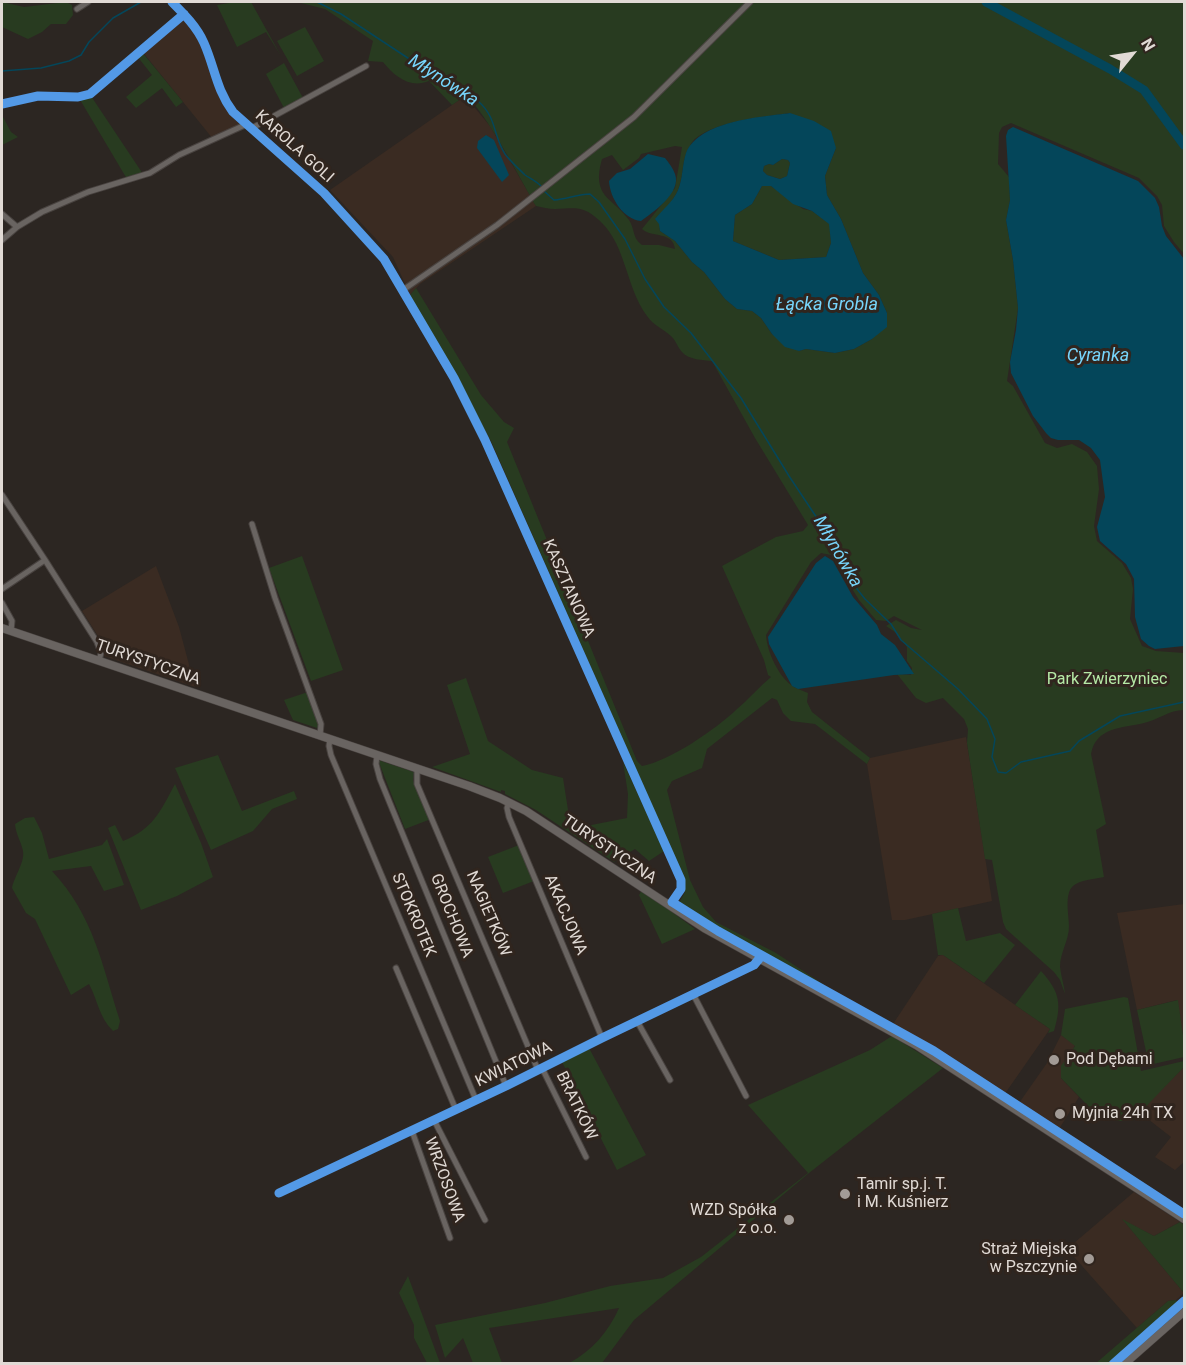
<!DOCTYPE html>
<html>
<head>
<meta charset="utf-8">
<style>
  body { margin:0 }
  #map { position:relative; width:1186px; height:1365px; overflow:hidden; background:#2c2622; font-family:Roboto,sans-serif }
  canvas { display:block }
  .frame { position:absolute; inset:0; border:3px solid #e1dad5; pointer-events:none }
  .north { position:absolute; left:1102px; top:24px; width:60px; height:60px; -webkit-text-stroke:4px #30251e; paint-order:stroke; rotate:60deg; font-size:16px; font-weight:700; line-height:24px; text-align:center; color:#e1dad5 }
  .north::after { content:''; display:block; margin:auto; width:21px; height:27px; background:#e1dad5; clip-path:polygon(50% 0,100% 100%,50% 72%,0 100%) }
</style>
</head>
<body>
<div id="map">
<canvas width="1186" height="1365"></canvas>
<div class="frame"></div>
<div class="north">N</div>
</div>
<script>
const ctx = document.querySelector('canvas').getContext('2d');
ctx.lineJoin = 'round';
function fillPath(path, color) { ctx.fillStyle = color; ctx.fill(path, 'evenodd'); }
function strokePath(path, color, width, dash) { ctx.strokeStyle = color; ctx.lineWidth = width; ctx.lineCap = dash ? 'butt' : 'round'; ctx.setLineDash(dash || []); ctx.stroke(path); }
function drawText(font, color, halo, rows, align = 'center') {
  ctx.font = font + ' Roboto,sans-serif'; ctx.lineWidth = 6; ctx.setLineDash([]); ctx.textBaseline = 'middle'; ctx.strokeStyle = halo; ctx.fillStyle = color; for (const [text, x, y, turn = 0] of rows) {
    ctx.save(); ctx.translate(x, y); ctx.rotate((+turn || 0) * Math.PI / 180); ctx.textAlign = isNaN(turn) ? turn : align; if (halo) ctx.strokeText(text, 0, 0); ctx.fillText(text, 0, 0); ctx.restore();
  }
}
const built = new Path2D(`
  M 184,14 L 197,30 L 224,100 L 247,124 L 213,139 L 141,50 Z
  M 465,96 L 490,126 L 536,206 L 420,284 L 410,295 L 393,257 L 330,190 Z
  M 156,566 L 179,627 L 195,687 L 104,656 L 105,647 L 82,611 Z
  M 966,737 L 992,901 L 905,920 L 892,920 L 867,764 L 870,758 Z
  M 1184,904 L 1184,1042 L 1177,1000 L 1137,1010 L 1117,913 Z
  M 943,955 L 1050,1029 L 1004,1095 L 893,1024 L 938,956 Z
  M 1061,1035 L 1075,1045 L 1061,1078 L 1079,1097 L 1059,1129 L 1019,1103 L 1047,1063 Z
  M 1184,1067 L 1184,1162 L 1175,1170 L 1155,1157 L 1171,1137 L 1139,1112 Z
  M 1134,1192 L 1180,1222 L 1154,1236 L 1124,1221 L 1184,1293 L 1176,1300 L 1168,1301 L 1137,1328 L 1067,1249 Z`);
const green = new Path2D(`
  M 2,2 L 24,7 L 66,2 L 72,5 L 73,15 L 66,24 L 51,24 L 42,32 L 28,39 L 2,27 Z
  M 235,2 L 251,2 L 281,56 L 266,32 L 237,47 L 217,5 Z
  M 297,2 L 1184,2 L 1184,254 L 1174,242 L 1164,226 L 1162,205 L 1157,196 L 1139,178 L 1011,123 L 1002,127 L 999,133 L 998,164 L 1009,177 L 1010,200 L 1006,220 L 1013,260 L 1018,308 L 1007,381 L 1013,386 L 1045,443 L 1057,448 L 1072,444 L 1087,452 L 1097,466 L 1099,489 L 1094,526 L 1097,541 L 1122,563 L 1131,578 L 1133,589 L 1130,619 L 1142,646 L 1156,651 L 1184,653 L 1184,710 C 1169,710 1158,720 1144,723 C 1122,728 1096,727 1091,754 L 1106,824 L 1096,830 L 1104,877 C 1094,879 1080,880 1073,886 C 1064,894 1069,916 1069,926 C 1069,941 1060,952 1060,967 C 1061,976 1064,985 1065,994 L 1060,980 L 1054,972 L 1006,929 L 1003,922 L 992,860 L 985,859 L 967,743 L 968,729 L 964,719 L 943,698 L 926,703 L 916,698 L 897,674 L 911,675 L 912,668 L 907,661 L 907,647 L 895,632 L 886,626 L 896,620 L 911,628 L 922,630 L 894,616 L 886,621 L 876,620 L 859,600 L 831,555 L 821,553 L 811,562 L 766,635 C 767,652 779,678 794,687 C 798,689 803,691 808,693 L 807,702 L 812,712 L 870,758 L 867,764 L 815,724 L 791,721 L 783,713 L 777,700 L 772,698 L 707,749 L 702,768 L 672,781 L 667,790 L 690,880 L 703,907 L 716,922 L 776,953 L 844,998 L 717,929 L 678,905 L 685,892 L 684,878 L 491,441 L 410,295 L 416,288 L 481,395 L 504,422 L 514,428 L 507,442 L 637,761 L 642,766 C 670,761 716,729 737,709 C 749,699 759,687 771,677 L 768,675 L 764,660 L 722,566 L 776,537 L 803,531 L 808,525 L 755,438 L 712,361 C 703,360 689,360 682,352 C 678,348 676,341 672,337 C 664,329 654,326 647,316 C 624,285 627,240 594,216 C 580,205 571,209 555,209 C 549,209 542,207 536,206 C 523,184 483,106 465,96 L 452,105 L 429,81 C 410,89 394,76 383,62 L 368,61 L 373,41 L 325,9 ZM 790,113 L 836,148 L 825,176 L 827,195 L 841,219 L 863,273 L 879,295 L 887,313 L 872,339 L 854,349 L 835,353 L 806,349 L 799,351 L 772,334 L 761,318 L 752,311 L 737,309 L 725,299 L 704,272 L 692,262 L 675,241 L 660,231 C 658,215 672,204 678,190 C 683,178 682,165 686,154 C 688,149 692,141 696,138 C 718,121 763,117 790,113 ZM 675,146 L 682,147 L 675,188 L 642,229 C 652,238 673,231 675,249 L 659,245 L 642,245 C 632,238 635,229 629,220 C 612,197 591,197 602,159 L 612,155 L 623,170 L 639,158 L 641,154 Z
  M 305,27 L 324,61 L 297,76 L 277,41 Z
  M 142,52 L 183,102 L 176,107 L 162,88 L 136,108 L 126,97 L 152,75 L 137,56 Z
  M 284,63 L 303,98 L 284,108 L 266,74 Z
  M 91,96 L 143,174 L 127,179 L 79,98 Z
  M 2,115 L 11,132 L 18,137 L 2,145 Z
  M 782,159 L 788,160 L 790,163 L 787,176 L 780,179 L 767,175 L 763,171 L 764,166 L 769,164 L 773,165 Z
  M 762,186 L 771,186 L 803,209 L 812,211 L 830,224 L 831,243 L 826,257 L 779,260 L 733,241 L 735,215 L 752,204 Z
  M 302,556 L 343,670 L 311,681 L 269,568 Z
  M 466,678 L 488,741 L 532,770 L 563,778 L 571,829 L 627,818 L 628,794 L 623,762 L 664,851 L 649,861 L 635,849 L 614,862 L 536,810 L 505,794 L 505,791 L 501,790 L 501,792 L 432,767 L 470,754 L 447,685 Z
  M 308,692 L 320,729 L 293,720 L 284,700 Z
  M 218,755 L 242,811 L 294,791 L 297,799 L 272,809 L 253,831 L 211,850 L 175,768 Z
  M 378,760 L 414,772 L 413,780 L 431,819 L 405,829 Z
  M 175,784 L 201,843 L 213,877 L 177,896 L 141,910 L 108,828 L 115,825 L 123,841 C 153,829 160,812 175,784 Z
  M 34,817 L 42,833 L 49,859 L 102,845 L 107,839 L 124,885 L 104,891 L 91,866 L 52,871 C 94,916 102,965 120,1021 L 118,1029 L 113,1031 C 99,1017 98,1001 89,984 L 71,995 L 35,919 L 26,913 L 12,888 C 14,877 25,862 23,851 C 21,841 16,835 15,824 L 25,818 Z
  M 519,845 L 534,881 L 503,893 L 488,857 Z
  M 642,890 L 695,929 L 662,944 L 639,895 Z
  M 958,908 L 966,941 L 1000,933 L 1015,945 L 984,983 L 943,955 L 938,955 L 932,914 Z
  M 1041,971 C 1060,992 1062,1004 1054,1031 L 1048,1033 L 1050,1029 L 1015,1005 Z
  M 1124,997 L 1128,998 L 1141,1071 L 1184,1061 L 1184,1067 L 1132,1121 L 1117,1121 L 1094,1112 L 1061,1078 L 1061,1066 L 1075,1046 L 1061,1035 L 1065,1009 Z
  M 1178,1000 L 1184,1042 L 1184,1057 L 1149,1065 L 1137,1010 Z
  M 892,1036 L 943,1068 L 809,1173 L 634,1320 L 602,1363 L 569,1363 C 592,1351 609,1331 619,1308 L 489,1328 L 502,1363 L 473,1363 L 463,1338 L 445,1358 L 435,1325 L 545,1303 L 610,1286 L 663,1278 L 701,1257 L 808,1173 L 748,1105 L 870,1050 Z
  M 589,1048 L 646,1155 L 617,1170 L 562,1062 Z
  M 1122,1219 L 1154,1236 L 1180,1222 L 1184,1225 L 1184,1293 Z
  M 408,1276 L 440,1363 L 427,1363 L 414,1338 L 414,1325 L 399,1293 Z
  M 1176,1300 L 1181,1310 L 1120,1363 L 1095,1364 L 1168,1301 Z`);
const water = new Path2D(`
  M 790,113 L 814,121 L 831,131 L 836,148 L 825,176 L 827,195 L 841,219 L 863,273 L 879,295 L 887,313 L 887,327 L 872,339 L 854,349 L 835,353 L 806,349 L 799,351 L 785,347 L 772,334 L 761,318 L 752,311 L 737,309 L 725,299 L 704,272 L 692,262 L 675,241 L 660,231 L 659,224 L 655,219 C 663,209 673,202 678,190 C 683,178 682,165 686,153 C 699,121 760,117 790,113 ZM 782,159 L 788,160 L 790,163 L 787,176 L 780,179 L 767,175 L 763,171 L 764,166 L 769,164 L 773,165 ZM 762,186 L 771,186 L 793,204 L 812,211 L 829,224 L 831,243 L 826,257 L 779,260 L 733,241 L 735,215 L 752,204 Z
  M 1013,127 L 1138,181 L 1155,198 L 1159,207 L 1162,226 L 1166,236 L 1184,259 L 1184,646 L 1155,649 L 1149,646 L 1141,639 L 1135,617 L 1134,579 L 1126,564 L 1100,541 L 1097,527 L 1105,497 L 1100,460 L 1091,448 L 1079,440 L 1058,440 L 1051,438 L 1046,433 L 1033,416 L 1011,373 L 1010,362 L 1016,330 L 1018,308 L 1013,260 L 1006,220 L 1010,200 L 1006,136 L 1008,130 Z
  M 486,135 L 494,140 L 509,175 L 502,182 L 477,148 L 478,141 Z
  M 648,154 L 665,158 C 669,163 673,168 675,174 C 682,193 653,212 641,221 C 623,219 610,198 609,181 L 617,173 L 630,169 Z
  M 825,556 L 833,561 L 853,597 L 877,625 L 881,634 L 895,645 L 914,674 L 894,675 L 798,689 L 792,686 L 769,644 L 768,637 L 816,563 Z`);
const stream = new Path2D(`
  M 317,2 L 341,14 L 420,66 L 479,102 C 497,118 493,136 505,154 C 510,161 519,169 525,175 C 531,179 536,181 541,186
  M 2,71 L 41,68 L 69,61 L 81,55 L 89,42 L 113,18 L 141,2
  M 544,191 L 554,200 C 567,199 578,194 590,194 L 599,202 L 625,239 L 645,279 L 664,307 L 691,333 L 741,398 L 789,476 L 843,557 L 855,579 L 857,589 L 865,599 L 891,624 L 901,640 L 958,689 L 987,719 L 995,739 L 992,757 L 998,772 L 1006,773 L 1021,762 L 1070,751 L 1079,741 L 1120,716 L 1184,702
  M 1123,1359 L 1179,1310`);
const river = new Path2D(`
  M 986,2 L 1110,69 L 1144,90 L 1184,145`);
const minor = new Path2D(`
  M 172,2 C 184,14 197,27 204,43 C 215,68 216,89 233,112 L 324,193 L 384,259 L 454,378 L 485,440 L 681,880 L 681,889 L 670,906
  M 77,9 L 88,2
  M 2,104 L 38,96 L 78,97 L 90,94 L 184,14
  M 252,128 L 366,66
  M 2,214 L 17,227
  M 2,240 L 17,227 L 42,212 L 88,192 L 150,173 L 179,155 L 247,124
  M 403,290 L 497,225 L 634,117 L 750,2
  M 2,495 L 45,560 L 97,642 L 101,653 L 99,661
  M 252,524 L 275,598 L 321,724 L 320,736
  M 2,589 L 45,560
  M 2,603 L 12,621 L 11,631
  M 330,739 L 329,746 L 331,755 L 476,1100
  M 377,755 L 376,764 L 380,779 L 506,1086
  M 417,769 L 417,784 L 538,1070
  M 509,802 L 507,808 L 509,817 L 602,1038
  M 396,968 L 456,1110
  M 693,994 L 746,1096
  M 637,1021 L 670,1080
  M 542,1068 L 586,1157
  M 434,1120 L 485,1220
  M 412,1131 L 450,1238
  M 279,1193 L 506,1086 L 602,1038 L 754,965 L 759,959`);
const tertiary = new Path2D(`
  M 1125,1364 L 1184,1312`);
const secondary = new Path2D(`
  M 2,628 L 469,786 L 500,798 L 526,811 L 704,928 L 916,1045 L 1184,1219`);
const cycleway = new Path2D(`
  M 172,2 C 184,14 197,27 204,43 C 215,68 216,89 233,112 L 324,193 L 384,259 L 454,378 L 485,440 L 681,880 L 681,889 L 672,902 L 718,931 L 934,1051 L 1184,1214
  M 2,104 L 38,96 L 78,97 L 90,94 L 184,14
  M 279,1193 L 506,1086 L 602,1038 L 754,965 L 759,959
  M 1113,1364 L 1184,1301`);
const markers = [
  [1054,1060,6,"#a29b96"],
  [1060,1114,6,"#a29b96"],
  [845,1194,6,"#a29b96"],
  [789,1220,6,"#a29b96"],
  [1089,1259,6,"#a29b96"]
];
const streetNames = [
  ["KAROLA GOLI",294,147,42],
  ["KASZTANOWA",568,589,66],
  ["TURYSTYCZNA",148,663,19],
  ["TURYSTYCZNA",609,850,34],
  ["NAGIETKÓW",488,914,67],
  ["STOKROTEK",413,915,67],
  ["AKACJOWA",565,915,67],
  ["GROCHOWA",451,916,68],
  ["KWIATOWA",514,1065,-26],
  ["BRATKÓW",576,1106,64],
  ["WRZOSOWA",444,1180,70]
];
const parkNames = [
  ["Park Zwierzyniec",1107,680]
];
const poiNames = [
  ["Pod Dębami",1066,1060],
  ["Myjnia 24h TX",1072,1114],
  ["Tamir sp.j. T.",857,1185],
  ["i M. Kuśnierz",857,1203],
  ["WZD Spółka",777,1211,"right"],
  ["z o.o.",777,1229,"right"],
  ["Straż Miejska",1077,1250,"right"],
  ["w Pszczynie",1077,1268,"right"]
];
const waterNames = [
  ["Młynówka",443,81,33],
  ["Łącka Grobla",827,305],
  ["Cyranka",1098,356],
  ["Młynówka",837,552,60]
];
fillPath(built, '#3a2b22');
fillPath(green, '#283b20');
fillPath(water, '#04465a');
strokePath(stream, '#04465a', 1.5);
strokePath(river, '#04465a', 9);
strokePath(minor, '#494340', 7);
strokePath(tertiary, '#494340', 8);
strokePath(secondary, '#494340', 9);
strokePath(minor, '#696461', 5);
strokePath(tertiary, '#696461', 7);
strokePath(secondary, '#696461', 8);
strokePath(cycleway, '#5399e6', 9);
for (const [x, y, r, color] of markers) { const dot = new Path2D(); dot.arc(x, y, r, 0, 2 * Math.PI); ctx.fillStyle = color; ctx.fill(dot); strokePath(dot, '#30251e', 2); }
drawText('16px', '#e1dad5', '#30251e', streetNames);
drawText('16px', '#b5e9a6', '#30251e', parkNames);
drawText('16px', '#e1dad5', '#30251e', poiNames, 'left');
drawText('italic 18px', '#77d5fb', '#30251e', waterNames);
</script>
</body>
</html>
